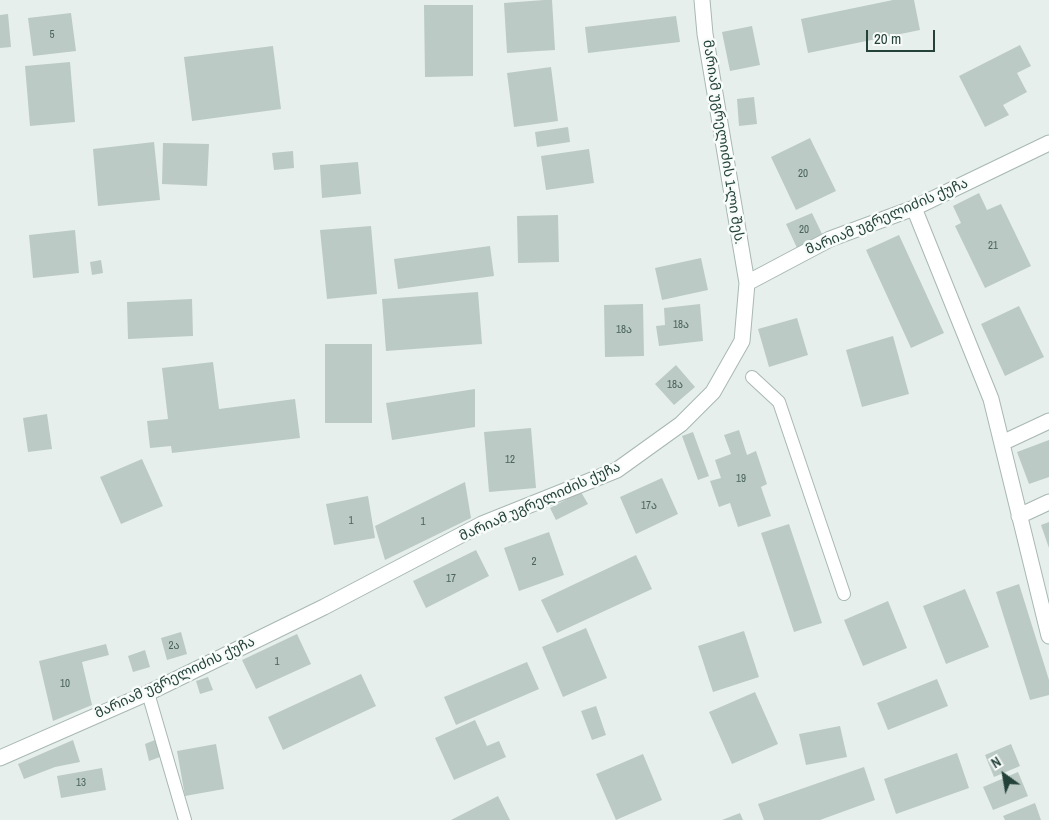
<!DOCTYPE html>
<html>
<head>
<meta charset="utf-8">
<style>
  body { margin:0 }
  #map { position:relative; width:1049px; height:820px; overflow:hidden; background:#e6efeb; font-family:"Archivo Narrow",sans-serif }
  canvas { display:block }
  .north { position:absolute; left:979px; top:750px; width:50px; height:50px; -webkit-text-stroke:4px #f7fbf9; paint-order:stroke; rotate:328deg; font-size:14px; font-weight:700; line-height:20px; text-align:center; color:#24423a }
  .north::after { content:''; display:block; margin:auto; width:18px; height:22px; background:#24423a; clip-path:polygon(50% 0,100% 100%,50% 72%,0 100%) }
  .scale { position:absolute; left:866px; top:30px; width:69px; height:22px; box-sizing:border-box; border:2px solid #24423a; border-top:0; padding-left:6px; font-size:15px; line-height:18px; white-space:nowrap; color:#24423a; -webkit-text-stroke:4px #f7fbf9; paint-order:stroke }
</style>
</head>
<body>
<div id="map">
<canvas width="1049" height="820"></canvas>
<div class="north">N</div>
<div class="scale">20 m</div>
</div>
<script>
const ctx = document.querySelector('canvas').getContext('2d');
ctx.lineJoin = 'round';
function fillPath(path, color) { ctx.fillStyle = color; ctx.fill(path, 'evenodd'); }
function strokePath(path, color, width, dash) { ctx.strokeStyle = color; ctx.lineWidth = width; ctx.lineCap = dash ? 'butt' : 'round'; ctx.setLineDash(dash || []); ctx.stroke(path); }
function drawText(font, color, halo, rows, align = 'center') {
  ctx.font = font + ' "Archivo Narrow","Noto Sans Georgian",sans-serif'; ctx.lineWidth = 5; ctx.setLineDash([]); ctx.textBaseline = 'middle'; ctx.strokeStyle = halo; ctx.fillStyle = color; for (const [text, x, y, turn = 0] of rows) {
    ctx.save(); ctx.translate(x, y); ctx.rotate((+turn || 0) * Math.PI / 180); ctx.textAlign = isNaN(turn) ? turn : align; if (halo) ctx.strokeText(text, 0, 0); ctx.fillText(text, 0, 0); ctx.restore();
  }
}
const building = new Path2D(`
  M 544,0 L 552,0 L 555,50 L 507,53 L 504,3 Z
  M 893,0 L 914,0 L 920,30 L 808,53 L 801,19 Z
  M 424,5 L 473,5 L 473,76 L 425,77 Z
  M 71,13 L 76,51 L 33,56 L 28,18 Z
  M 8,14 L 11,47 L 0,48 L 0,15 Z
  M 676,16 L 680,42 L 588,53 L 585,27 Z
  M 752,26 L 760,65 L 730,71 L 722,32 Z
  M 1020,45 L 1031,66 L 1017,73 L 1027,92 L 1003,105 L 1009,115 L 985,127 L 959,76 Z
  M 273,46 L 281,109 L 192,121 L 184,57 Z
  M 70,62 L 75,122 L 30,126 L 25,66 Z
  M 551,67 L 558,121 L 514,127 L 507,73 Z
  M 754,97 L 757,124 L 739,126 L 737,99 Z
  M 568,127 L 570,142 L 537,147 L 535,132 Z
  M 810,138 L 836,191 L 796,210 L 771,157 Z
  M 154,142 L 160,200 L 98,206 L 93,149 Z
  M 163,143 L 209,144 L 207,186 L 162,184 Z
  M 589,149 L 594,183 L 546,190 L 541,156 Z
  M 293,151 L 294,168 L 274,170 L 272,153 Z
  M 358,162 L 361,194 L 322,198 L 320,165 Z
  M 979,193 L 987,210 L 1001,204 L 1031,266 L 985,288 L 955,226 L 961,223 L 953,206 Z
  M 812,213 L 823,236 L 797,248 L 786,224 Z
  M 558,215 L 559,262 L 518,263 L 517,216 Z
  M 371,226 L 377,294 L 327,299 L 320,230 Z
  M 75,230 L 79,273 L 33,278 L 29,235 Z
  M 899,235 L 944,333 L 911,348 L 866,250 Z
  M 490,246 L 494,276 L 398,289 L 394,259 Z
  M 701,258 L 708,290 L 662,300 L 655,268 Z
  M 101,260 L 103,273 L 92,275 L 90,262 Z
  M 478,292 L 482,344 L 386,351 L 382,299 Z
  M 192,299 L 193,336 L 128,339 L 127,302 Z
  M 643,304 L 644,356 L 605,357 L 604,305 Z
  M 700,304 L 703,341 L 659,346 L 656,326 L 665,325 L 664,308 Z
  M 1019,306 L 1044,357 L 1005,376 L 981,324 Z
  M 797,318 L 808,355 L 769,367 L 758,329 Z
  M 893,336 L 909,394 L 862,407 L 846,350 Z
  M 325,344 L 372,344 L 372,423 L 325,423 Z
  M 213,362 L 219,409 L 295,399 L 300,438 L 172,453 L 171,446 L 150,448 L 147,421 L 168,419 L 162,368 Z
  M 676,365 L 695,387 L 674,405 L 655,384 Z
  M 475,389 L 475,427 L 392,440 L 386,403 Z
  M 47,414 L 52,449 L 28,452 L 23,418 Z
  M 531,428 L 536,488 L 489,492 L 484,432 Z
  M 739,430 L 747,455 L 756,451 L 767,484 L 761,487 L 771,516 L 738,527 L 730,503 L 719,507 L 710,481 L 721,478 L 715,460 L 731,454 L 724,435 Z
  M 693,432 L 709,476 L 698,480 L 682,436 Z
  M 1049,440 L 1049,477 L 1029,484 L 1017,452 Z
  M 142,459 L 163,506 L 121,524 L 100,477 Z
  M 662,478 L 678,514 L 636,534 L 620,497 Z
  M 465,482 L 471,518 L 385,560 L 375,526 Z
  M 581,492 L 588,504 L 556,520 L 550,508 Z
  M 368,496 L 375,538 L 334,545 L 326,504 Z
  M 1049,522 L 1049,548 L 1041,525 Z
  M 789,524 L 822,623 L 794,632 L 761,533 Z
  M 549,532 L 564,575 L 519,591 L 504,548 Z
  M 476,550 L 489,576 L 426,608 L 413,581 Z
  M 636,555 L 652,589 L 557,633 L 541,600 Z
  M 1019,584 L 1049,680 L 1049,695 L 1030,700 L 996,592 Z
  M 965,589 L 989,647 L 946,664 L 923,606 Z
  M 888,601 L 907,648 L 863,666 L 844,620 Z
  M 586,628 L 607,678 L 563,697 L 542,647 Z
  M 744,631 L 759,677 L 713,692 L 698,646 Z
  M 181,632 L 187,654 L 167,660 L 161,638 Z
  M 297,634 L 311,664 L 256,689 L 242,660 Z
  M 106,644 L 109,655 L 82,662 L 92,705 L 53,721 L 39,661 Z
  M 145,650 L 150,667 L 133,672 L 128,656 Z
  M 527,662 L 539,689 L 456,725 L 444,697 Z
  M 361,674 L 376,706 L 283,750 L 268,717 Z
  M 208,677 L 213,690 L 200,694 L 196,681 Z
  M 937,679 L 948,706 L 888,730 L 877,703 Z
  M 755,692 L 778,744 L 732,764 L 709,712 Z
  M 596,706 L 606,735 L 592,740 L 581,711 Z
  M 475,720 L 487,746 L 499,741 L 506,757 L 454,780 L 435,738 Z
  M 840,726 L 847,757 L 806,765 L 799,734 Z
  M 73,740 L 80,762 L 55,767 L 24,779 L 18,764 Z
  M 155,740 L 160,757 L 149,761 L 145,744 Z
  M 216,744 L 224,789 L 185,796 L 177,751 Z
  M 1011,744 L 1020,766 L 994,777 L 985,755 Z
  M 957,753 L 969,788 L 896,814 L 884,779 Z
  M 643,754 L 662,800 L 616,820 L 596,774 Z
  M 864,767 L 875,800 L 820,820 L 764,820 L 758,804 Z
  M 102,768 L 106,790 L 61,798 L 57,776 Z
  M 1018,772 L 1028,796 L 993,810 L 983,787 Z
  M 498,796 L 510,820 L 451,820 Z
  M 1035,803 L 1041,820 L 1005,820 L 1003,816 Z
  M 740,813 L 743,820 L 722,820 Z`);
const lane = new Path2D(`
  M 752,377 L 779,402 L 844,594
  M 148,693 L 185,820`);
const street = new Path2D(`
  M 702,0 L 705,34 L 747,283
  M 914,208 L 991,399 L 1049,636
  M 1002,443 L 1049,421
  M 1019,516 L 1049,502
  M 0,758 L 148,693 L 324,607 L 482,524 L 617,470 L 681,424 L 713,392 L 742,341 L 747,283 L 830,239 L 914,208 L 1049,143`);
const numberNames = [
  ["5",52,35],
  ["20",803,174],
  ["20",804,230],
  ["21",993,246],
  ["18ა",681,325],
  ["18ა",624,330],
  ["18ა",675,385],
  ["12",510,460],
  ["19",741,479],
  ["17ა",649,506],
  ["1",351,521],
  ["1",423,522],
  ["2",534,562],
  ["17",451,579],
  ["2ა",174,646],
  ["1",277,662],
  ["10",65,684],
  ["13",81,783]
];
const streetNames = [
  ["მარიამ უგრელიძის 1-ლი შეს.",723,142,81],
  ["მარიამ უგრელიძის ქუჩა",887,217,-23],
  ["მარიამ უგრელიძის ქუჩა",540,502,-24],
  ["მარიამ უგრელიძის ქუჩა",175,678,-25]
];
fillPath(building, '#bbcac4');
strokePath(lane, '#a8b8b2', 14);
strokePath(street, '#a8b8b2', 17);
strokePath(lane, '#fff', 12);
strokePath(street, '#fff', 15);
drawText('11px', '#4a645c', null, numberNames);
drawText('14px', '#24423a', '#f7fbf9', streetNames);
</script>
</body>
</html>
